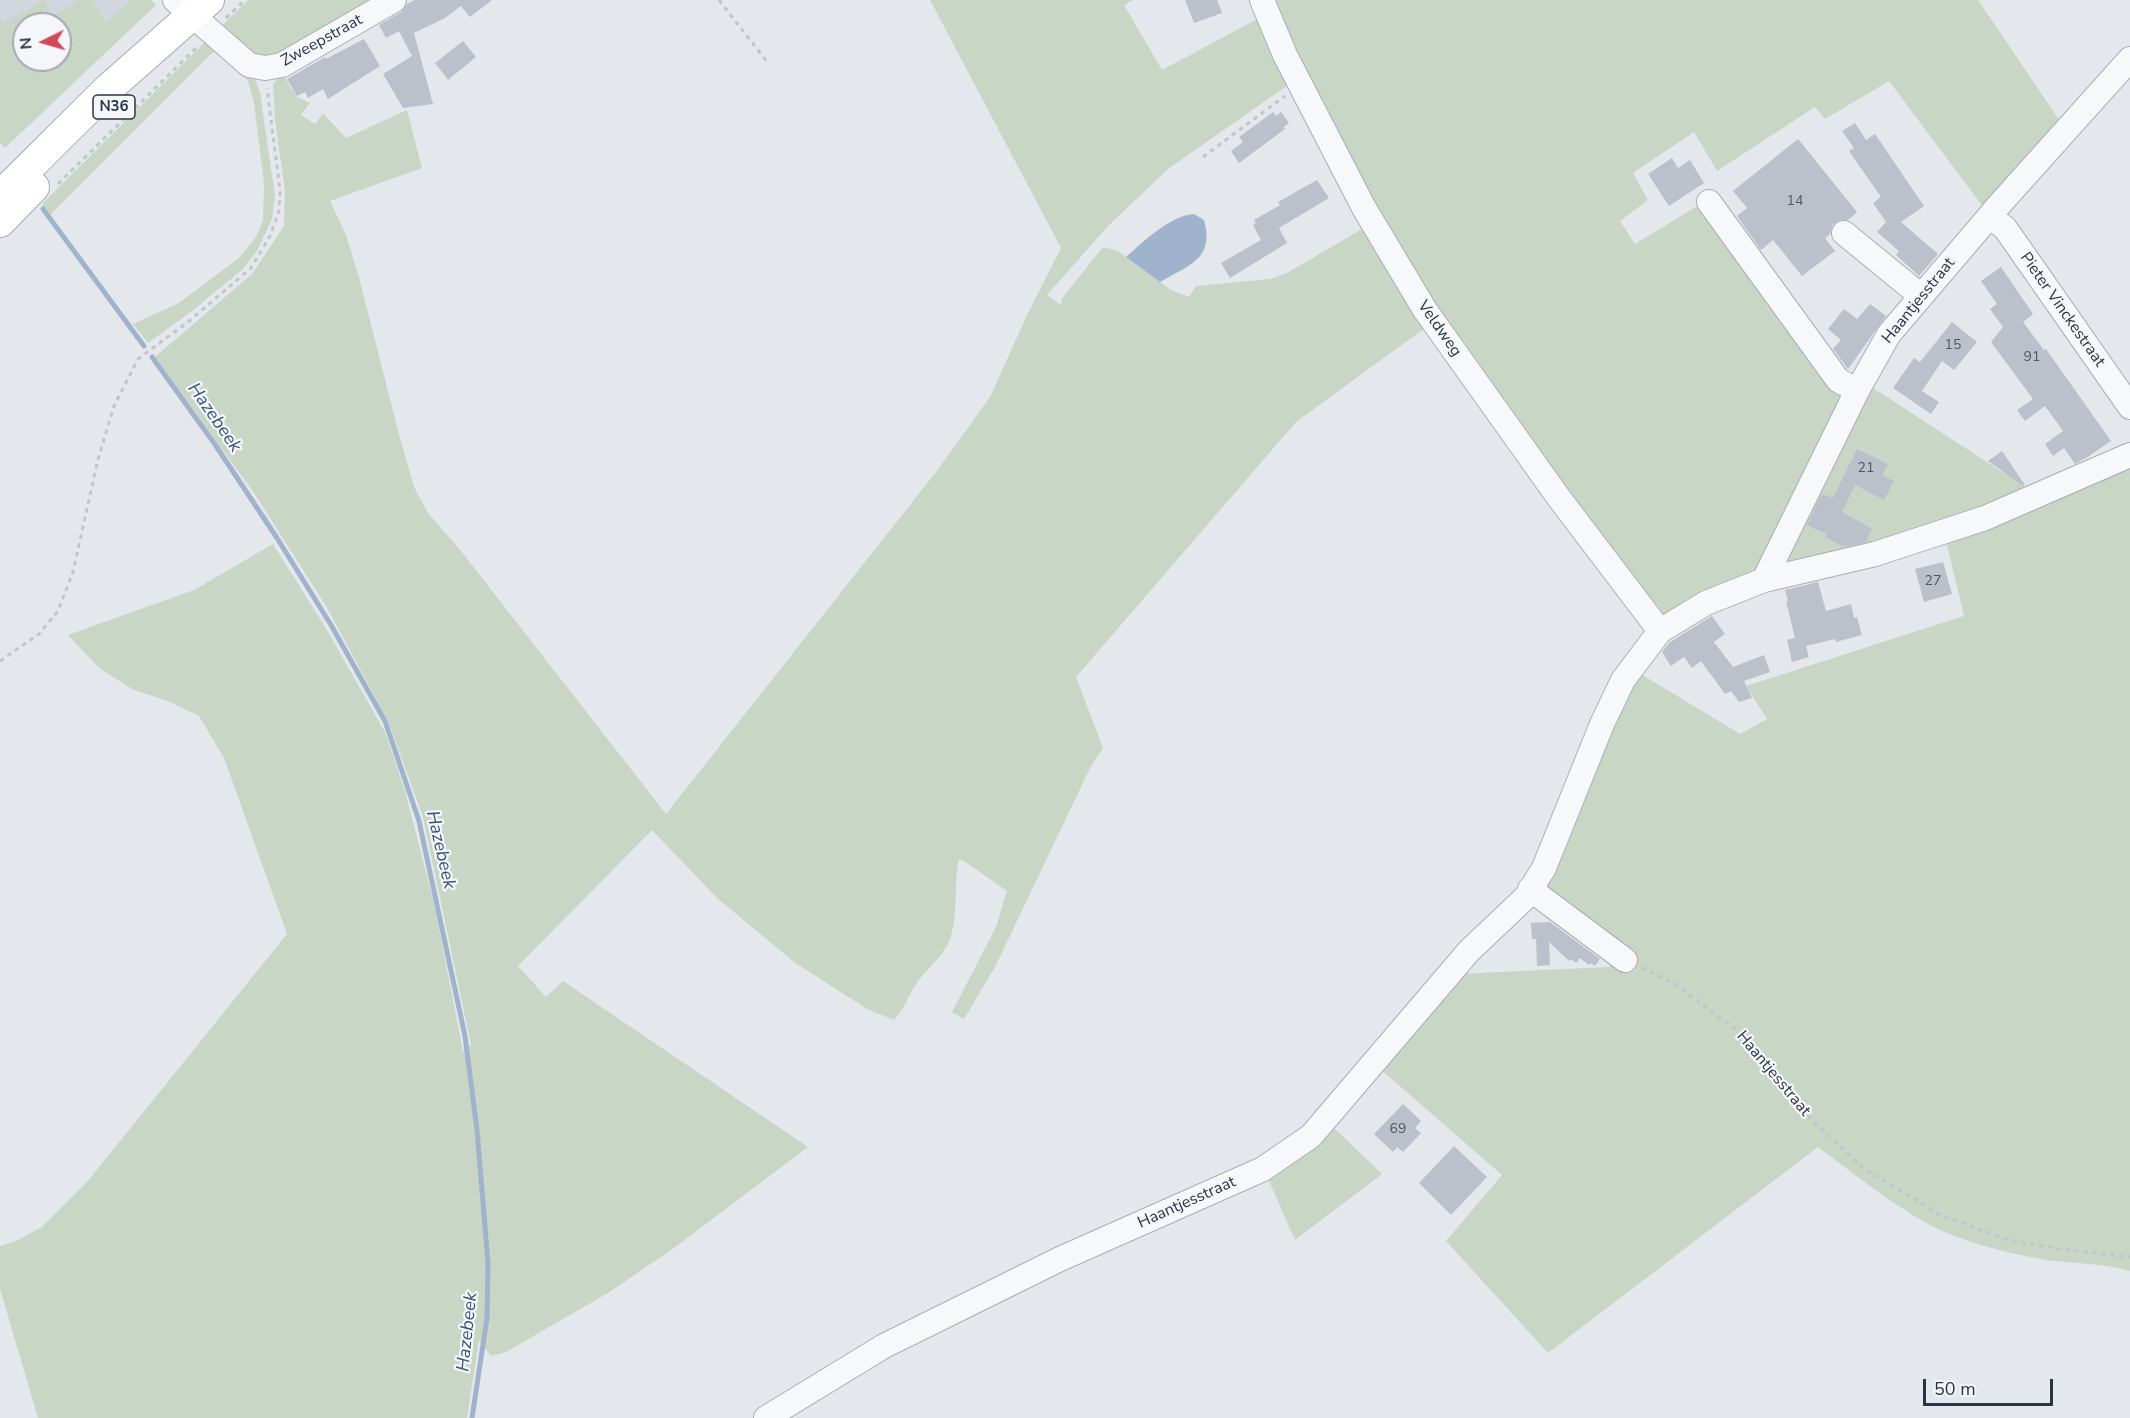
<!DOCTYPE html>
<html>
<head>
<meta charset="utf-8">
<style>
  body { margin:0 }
  #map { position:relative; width:2130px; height:1418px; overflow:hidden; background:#e4e7ec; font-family:"Nunito Sans",sans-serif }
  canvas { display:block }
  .north { position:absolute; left:12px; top:12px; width:60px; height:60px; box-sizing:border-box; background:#f4f6f9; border:2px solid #a4a8b1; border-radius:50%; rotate:265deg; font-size:16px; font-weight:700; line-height:24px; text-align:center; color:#2b3445 }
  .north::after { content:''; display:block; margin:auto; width:21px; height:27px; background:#d1495b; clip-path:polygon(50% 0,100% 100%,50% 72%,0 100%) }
  .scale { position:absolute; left:1923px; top:1379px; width:130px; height:27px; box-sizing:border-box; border:3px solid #2b3445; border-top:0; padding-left:8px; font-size:18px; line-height:21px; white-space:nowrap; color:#2b3445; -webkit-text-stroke:4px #f4f6f9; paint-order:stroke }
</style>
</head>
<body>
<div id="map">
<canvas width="2130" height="1418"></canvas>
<div class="north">N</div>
<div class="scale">50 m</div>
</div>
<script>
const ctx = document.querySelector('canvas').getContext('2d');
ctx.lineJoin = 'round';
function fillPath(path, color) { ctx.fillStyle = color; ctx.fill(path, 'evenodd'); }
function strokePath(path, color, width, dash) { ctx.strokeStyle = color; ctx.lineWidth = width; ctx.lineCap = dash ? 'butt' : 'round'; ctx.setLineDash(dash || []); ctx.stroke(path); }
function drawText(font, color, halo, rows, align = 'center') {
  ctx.font = font + ' "Nunito Sans",sans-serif'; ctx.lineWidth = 4.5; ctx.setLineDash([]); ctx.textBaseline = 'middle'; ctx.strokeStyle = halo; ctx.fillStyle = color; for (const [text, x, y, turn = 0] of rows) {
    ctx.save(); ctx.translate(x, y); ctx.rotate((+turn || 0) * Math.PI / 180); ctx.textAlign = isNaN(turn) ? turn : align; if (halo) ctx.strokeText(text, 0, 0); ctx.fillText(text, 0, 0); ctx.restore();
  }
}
const built = new Path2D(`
  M 0,0 L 79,0 L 52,15 L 43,1 L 3,23 L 0,18 Z
  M 93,0 L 131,0 L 106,22 Z`);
const green = new Path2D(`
  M 44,0 L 52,15 L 79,0 L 93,0 L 106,22 L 131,0 L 151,0 L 156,5 L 5,148 L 0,142 L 0,18 L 3,23 ZM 24,24 L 60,24 L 60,60 L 24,60 Z
  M 248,0 L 380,0 L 279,57 L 249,57 L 221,27 Z
  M 930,0 L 1133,0 L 1124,5 L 1162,70 L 1263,16 L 1291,83 L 1168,169 L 1108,226 L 1047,295 L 1061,305 L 1062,298 L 1103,247 L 1118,251 L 1171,290 L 1189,297 L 1196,286 L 1270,279 L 1287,273 L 1369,225 L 1429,325 L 1296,422 L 1076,677 L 1103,748 L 1091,766 L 995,967 L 964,1019 L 952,1012 L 996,927 L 1007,891 L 964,861 L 959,859 C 953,885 959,914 950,939 C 944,956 926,969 916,984 C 908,996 904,1010 894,1020 L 867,1009 L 794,962 L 717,898 L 652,830 L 518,966 L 546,997 L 563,981 L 808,1147 L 674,1248 L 608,1293 L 506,1352 L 491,1356 L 479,1340 L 467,1418 L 38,1418 L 0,1289 L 0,1246 L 16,1241 L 42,1227 L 87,1182 L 287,934 L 224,758 L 199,716 L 168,701 L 134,690 L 99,668 L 68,635 L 194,590 L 273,544 L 327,630 L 386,734 L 405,791 L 434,903 L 463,1051 L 471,1045 L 423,817 L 388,721 L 326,606 L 254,493 L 155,357 L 252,274 L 284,226 L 285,191 L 275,120 L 273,84 L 278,79 L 285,78 L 297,97 L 310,103 L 301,115 L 315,124 L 323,113 L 346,138 L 407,110 L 422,168 L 330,201 L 346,235 L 360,281 L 397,427 L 414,487 L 428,513 L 461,551 L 666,814 L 936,472 L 990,397 L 1028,313 L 1061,248 Z
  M 1268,0 L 1978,0 L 2062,124 L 1984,208 L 1889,81 L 1825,119 L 1815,107 L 1717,171 L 1694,132 L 1633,173 L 1648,200 L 1620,221 L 1635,244 L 1704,202 L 1844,402 L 1759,568 L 1743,579 L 1667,618 L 1651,613 L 1395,246 Z
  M 205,42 L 218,44 L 254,76 L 260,93 L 275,196 L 272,219 L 257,251 L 242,270 L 192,311 L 148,343 L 133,324 L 179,303 L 239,258 L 256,237 L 263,220 L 264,183 L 254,103 L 248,81 L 221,51 L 212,53 L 50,215 L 42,204 Z
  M 1870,386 L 2033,492 L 1980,515 L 1781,569 Z
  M 2130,465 L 2130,1271 C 2099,1262 2066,1264 2035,1258 C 2000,1251 1962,1242 1930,1225 C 1890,1203 1854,1174 1818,1147 L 1548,1353 L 1446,1241 L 1502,1175 L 1378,1067 L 1457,974 L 1609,967 L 1618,950 L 1539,888 L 1636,671 L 1740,734 L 1767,719 L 1746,686 L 1964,616 L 1945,537 Z
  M 1331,1125 L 1382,1174 L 1295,1240 L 1265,1172 Z`);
const water = new Path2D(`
  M 1194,214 L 1204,220 C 1215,259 1189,265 1160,282 L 1126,257 C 1143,242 1171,215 1194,214 Z`);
const stream = new Path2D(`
  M 43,209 L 144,346
  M 152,357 L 214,443 L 277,538 L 331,625 L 385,721 L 419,821 L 465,1036 L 477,1130 L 488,1263 L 487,1318 L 472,1418`);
const building = new Path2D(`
  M 415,0 L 492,0 L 470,17 L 461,6 L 445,18 L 414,33 L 433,104 L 403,108 L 383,74 L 412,56 L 399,31 L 386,38 L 379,25 L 401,12 L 407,4 Z
  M 1185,0 L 1217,0 L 1222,13 L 1194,23 Z
  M 364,39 L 380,66 L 328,99 L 323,89 L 308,98 L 305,92 L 297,96 L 287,79 L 325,57 L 326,59 Z
  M 463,41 L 476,57 L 448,80 L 435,63 Z
  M 1273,112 L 1276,116 L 1281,112 L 1289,123 L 1284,127 L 1285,129 L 1239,163 L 1231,151 L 1243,142 L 1239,137 Z
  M 1855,123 L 1866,140 L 1875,134 L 1924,206 L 1901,222 L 1938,254 L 1919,276 L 1896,255 L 1899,251 L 1877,232 L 1886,222 L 1873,203 L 1881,197 L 1849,151 L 1854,148 L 1842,131 Z
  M 1798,139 L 1857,212 L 1848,220 L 1840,220 L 1833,224 L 1830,234 L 1825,238 L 1835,251 L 1802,276 L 1773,240 L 1761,250 L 1737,216 L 1747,208 L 1733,191 Z
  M 1672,158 L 1678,168 L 1690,160 L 1704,183 L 1669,206 L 1648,174 Z
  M 1317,180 L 1329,198 L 1279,228 L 1287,243 L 1230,278 L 1221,263 L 1261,240 L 1253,225 L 1256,223 L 1254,220 L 1280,205 L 1278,202 Z
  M 2001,267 L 2033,314 L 2023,322 L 2044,350 L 2046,349 L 2111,441 L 2089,456 L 2075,464 L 2064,448 L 2053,456 L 2045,444 L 2063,431 L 2045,406 L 2025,421 L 2017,410 L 2033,399 L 1991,342 L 2003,327 L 1990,309 L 1997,304 L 1981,281 Z
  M 1870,304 L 1886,316 L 1848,369 L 1833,349 L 1841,340 L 1828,329 L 1844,309 L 1857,319 Z
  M 1952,322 L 1977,342 L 1954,370 L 1942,361 L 1922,391 L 1939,402 L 1931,414 L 1893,388 L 1914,358 L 1920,362 Z
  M 1857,449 L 1888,464 L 1882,475 L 1894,481 L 1884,500 L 1855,485 L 1842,512 L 1872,529 L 1866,542 L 1844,547 L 1825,537 L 1827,534 L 1807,525 L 1822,494 L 1833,498 Z
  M 2002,451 L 2025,485 L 2023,486 L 1988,461 Z
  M 1943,562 L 1952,594 L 1924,602 L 1915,569 Z
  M 1818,582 L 1826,611 L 1851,604 L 1854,618 L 1857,617 L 1862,635 L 1836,642 L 1835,639 L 1806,646 L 1809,657 L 1792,662 L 1787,640 L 1795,638 L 1786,601 L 1788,601 L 1785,590 Z
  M 1712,616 L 1725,634 L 1714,642 L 1733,667 L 1764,655 L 1770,672 L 1744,681 L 1752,698 L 1739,702 L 1731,691 L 1725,694 L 1701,661 L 1692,668 L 1684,657 L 1671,666 L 1662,652 L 1670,642 Z
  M 1550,922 L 1600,959 L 1595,966 L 1591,963 L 1589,965 L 1580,958 L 1576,963 L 1571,959 L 1569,961 L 1549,942 L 1550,965 L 1537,966 L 1536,939 L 1532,939 L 1531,924 L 1529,923 Z
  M 1403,1104 L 1421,1121 L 1415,1128 L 1421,1133 L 1403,1152 L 1397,1147 L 1393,1152 L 1374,1134 Z
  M 1454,1146 L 1487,1177 L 1451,1215 L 1419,1183 Z`);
const path = new Path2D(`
  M 719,0 L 768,63
  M 226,18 L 245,0
  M 1203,157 L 1285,96
  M 58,184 L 198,46
  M 0,661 L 39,634 L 58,611 L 73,572 L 98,459 L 114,406 L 138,359 L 188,322 L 251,268 L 270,236 L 279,211 L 280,190 L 267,88
  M 1642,968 L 1675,984 L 1736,1030 L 1797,1106 L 1862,1167 L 1942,1216 L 2009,1240 L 2060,1249 L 2130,1257`);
const minor = new Path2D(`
  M 175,0 L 249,65 L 265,68 L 282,65 L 394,0
  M 1262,0 L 1285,55 L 1364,208 L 1425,310 L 1559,498 L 1660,631
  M 1709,202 L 1838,380 L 1857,391
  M 1990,217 L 2005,228 L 2130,407
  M 1844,233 L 1921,296
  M 1764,580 L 1857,391 L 1889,334 L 1999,205 L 2130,59
  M 1530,889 L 1625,960
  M 766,1418 L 884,1346 L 1060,1259 L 1263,1169 L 1311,1136 L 1469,951 L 1526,897 L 1544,868 L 1602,724 L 1623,680 L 1660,631 L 1706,603 L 1764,580 L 1875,554 L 1985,518 L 2130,455`);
const major = new Path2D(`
  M 0,196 L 108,89 L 209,0
  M 0,222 L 34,187`);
const numberNames = [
  ["14",1795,202],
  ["15",1953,346],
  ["91",2032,358],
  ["21",1866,469],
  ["27",1933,582],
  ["69",1398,1130]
];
const shields = [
  [114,107,42]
];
const shieldNames = [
  ["N36",114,107]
];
const streetNames = [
  ["Zweepstraat",322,41,-29],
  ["Haantjesstraat",1919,301,-51],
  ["Pieter Vinckestraat",2062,310,55],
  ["Veldweg",1439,329,55],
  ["Haantjesstraat",1773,1074,50],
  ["Haantjesstraat",1187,1203,-24]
];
const waterNames = [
  ["Hazebeek",214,418,55],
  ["Hazebeek",440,850,77],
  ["Hazebeek",468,1332,-84]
];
fillPath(built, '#d2d6de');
fillPath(green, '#c9d6c5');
fillPath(water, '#9fb4cc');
strokePath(stream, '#9fb4cc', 5);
fillPath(building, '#bbc0ca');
strokePath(minor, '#a9aeb7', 26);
strokePath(major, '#a3abb8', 32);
strokePath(path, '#c2c5cb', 3, [4.5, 4.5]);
strokePath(minor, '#f7f8fa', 24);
strokePath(major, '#fff', 30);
drawText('14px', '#4f5766', null, numberNames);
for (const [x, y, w] of shields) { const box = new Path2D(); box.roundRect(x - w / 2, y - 12, w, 24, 4.5); ctx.fillStyle = '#f4f6f9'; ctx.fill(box); strokePath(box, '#2b3445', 1.5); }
drawText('bold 15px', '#2b3445', null, shieldNames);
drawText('16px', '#2b3445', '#f4f6f9', streetNames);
drawText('italic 18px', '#34527a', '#f4f6f9', waterNames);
</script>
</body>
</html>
